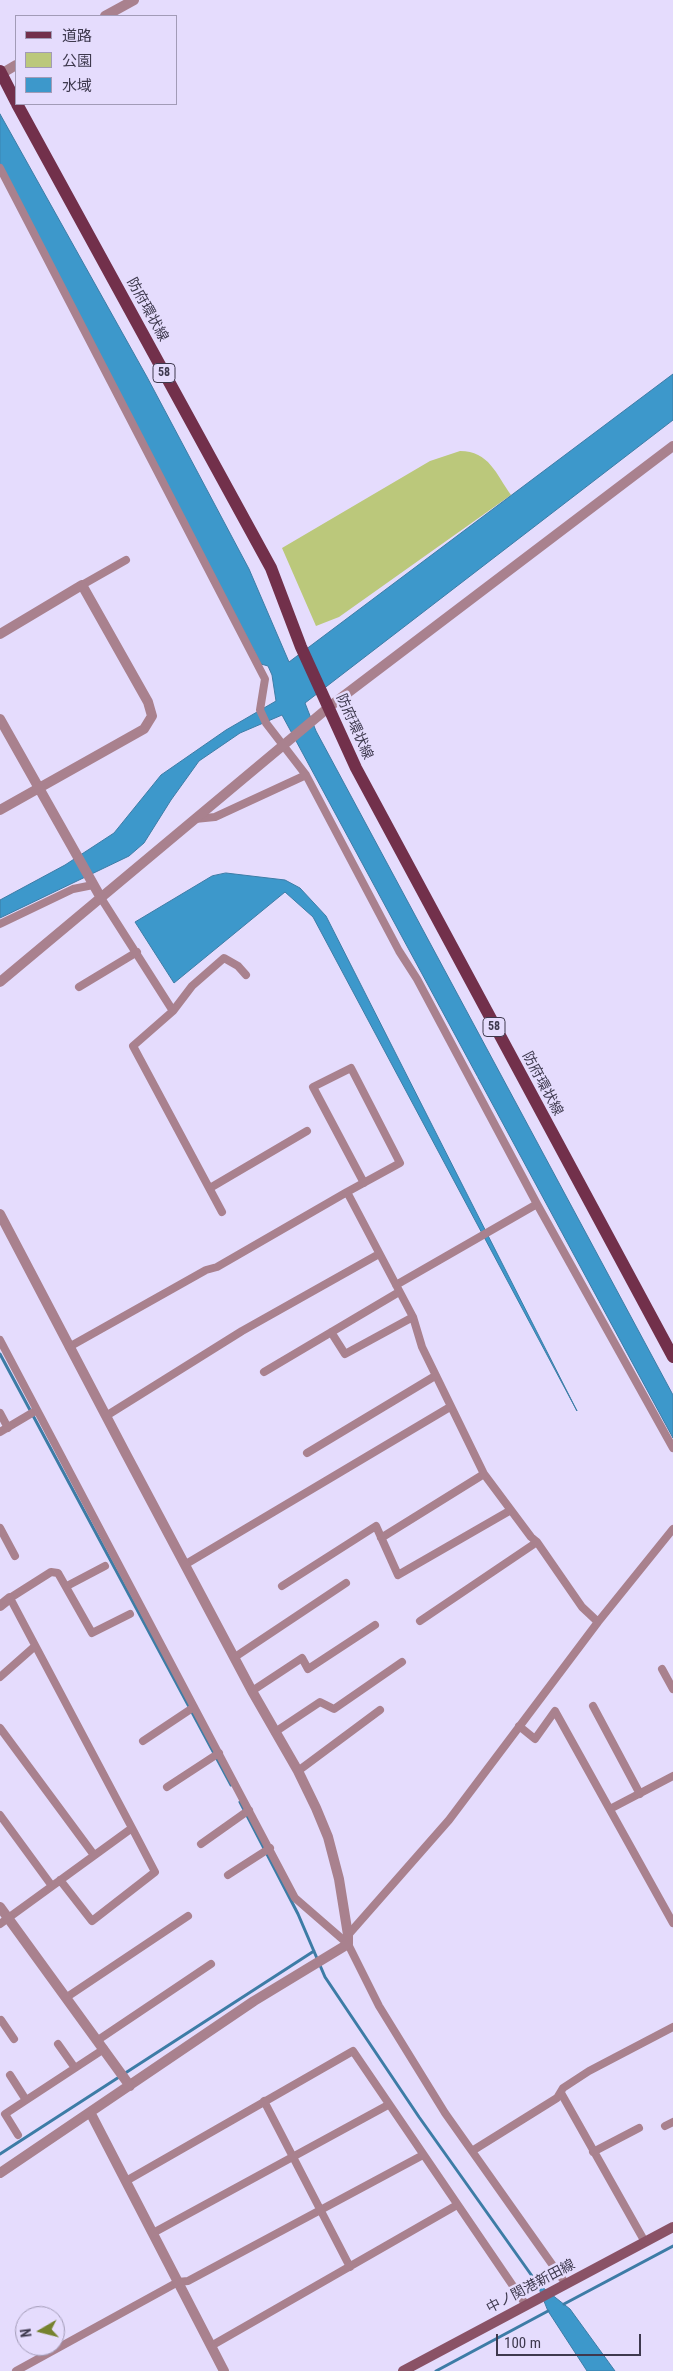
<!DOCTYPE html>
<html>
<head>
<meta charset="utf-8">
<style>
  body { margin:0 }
  #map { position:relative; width:673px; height:2371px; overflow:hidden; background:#e5dcfd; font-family:"Roboto Condensed","Noto Sans JP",sans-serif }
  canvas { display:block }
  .legend { position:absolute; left:15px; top:15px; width:162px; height:90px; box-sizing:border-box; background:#e5dcfd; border:1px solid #a29bb7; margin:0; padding:6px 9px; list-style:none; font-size:15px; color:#3e394e }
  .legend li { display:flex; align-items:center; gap:10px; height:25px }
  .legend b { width:25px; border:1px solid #a29bb7 }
  .north { position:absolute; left:15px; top:2306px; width:50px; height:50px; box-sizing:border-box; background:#e5dcfd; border:1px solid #a29bb7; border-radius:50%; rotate:262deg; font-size:14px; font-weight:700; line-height:20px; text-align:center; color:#3e394e }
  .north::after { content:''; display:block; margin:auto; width:18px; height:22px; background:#76822f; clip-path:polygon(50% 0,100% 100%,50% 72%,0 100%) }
  .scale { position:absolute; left:496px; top:2334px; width:145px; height:22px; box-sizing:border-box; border:2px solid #3e394e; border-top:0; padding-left:6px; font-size:15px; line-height:18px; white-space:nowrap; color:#3e394e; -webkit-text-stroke:4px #e5dcfd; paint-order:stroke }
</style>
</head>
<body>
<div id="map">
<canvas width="673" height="2371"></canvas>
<ul class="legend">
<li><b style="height:6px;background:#72304b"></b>道路</li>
<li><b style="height:14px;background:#bbc87b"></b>公園</li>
<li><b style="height:14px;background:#3d98cb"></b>水域</li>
</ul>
<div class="north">N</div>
<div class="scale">100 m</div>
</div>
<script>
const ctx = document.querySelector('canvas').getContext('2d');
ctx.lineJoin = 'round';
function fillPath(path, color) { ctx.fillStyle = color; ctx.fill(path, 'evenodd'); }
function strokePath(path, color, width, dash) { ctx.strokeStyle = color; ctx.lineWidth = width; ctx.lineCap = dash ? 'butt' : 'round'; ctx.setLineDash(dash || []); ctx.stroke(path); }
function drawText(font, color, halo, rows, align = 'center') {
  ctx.font = font + ' "Roboto Condensed","Noto Sans JP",sans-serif'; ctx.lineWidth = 5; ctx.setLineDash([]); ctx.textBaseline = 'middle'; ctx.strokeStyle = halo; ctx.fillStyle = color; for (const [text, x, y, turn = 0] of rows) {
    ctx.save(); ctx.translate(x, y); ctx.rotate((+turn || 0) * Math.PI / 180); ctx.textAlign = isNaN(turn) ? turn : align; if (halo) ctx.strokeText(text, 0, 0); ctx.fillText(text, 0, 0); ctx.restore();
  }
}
const green = new Path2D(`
  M 460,451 C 489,451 496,474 511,495 L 339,617 L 316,626 L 282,548 L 430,461 Z`);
const water = new Path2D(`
  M 0,114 L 147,377 L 249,569 L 289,662 L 673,374 L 673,420 L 305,703 L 316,731 L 673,1395 L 673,1438 L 282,715 L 240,733 L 199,761 L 171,800 L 144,843 L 129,856 L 0,918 L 0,900 L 65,865 L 114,833 L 161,775 L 226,730 L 276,701 L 272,675 L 268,666 L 261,664 L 0,169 Z
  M 226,873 L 285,880 L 300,888 L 326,916 L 577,1411 L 313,917 L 285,892 L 174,983 L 135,922 L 212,876 Z
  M 537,2283 L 570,2309 L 615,2371 L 587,2371 L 548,2311 Z`);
const stream = new Path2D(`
  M 0,1354 L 231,1785
  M 240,1802 L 298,1914 L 325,1977 L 419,2117 L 537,2283
  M 0,2154 L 314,1951
  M 564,2304 L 673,2246
  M 436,2371 L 548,2311`);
const minor = new Path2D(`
  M 0,168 L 265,679 L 260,710 L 266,723 L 306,775 L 399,951 L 417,979 L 537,1204 L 673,1448
  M 82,585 L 126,560
  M 195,819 L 215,817 L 306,775
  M 101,898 L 173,1011
  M 0,924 L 73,889 L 93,885
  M 79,987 L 137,952
  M 210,1188 L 307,1131
  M 347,1192 L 413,1317 L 422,1347 L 484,1474 L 531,1537 L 537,1542 L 582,1607 L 598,1622
  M 222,1212 L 133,1046 L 173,1011 L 192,986 L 224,958 L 238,966 L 246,975
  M 396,1285 L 537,1204
  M 331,1332 L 345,1354 L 413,1317
  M 0,1340 L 295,1898 L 348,1944 L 379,2006 L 445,2113 L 566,2284
  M 69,1347 L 206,1270 L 217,1267 L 347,1192 L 400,1163 L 351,1068 L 313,1087 L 364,1183
  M 264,1372 L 399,1292
  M 0,1413 L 8,1428
  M 106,1416 L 242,1331 L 379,1254
  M 0,1432 L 37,1410
  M 307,1453 L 435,1376
  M 0,1528 L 15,1556
  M 381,1538 L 484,1474
  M 186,1564 L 450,1407
  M 67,1586 L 105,1566
  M 282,1586 L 376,1526 L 398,1575 L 511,1510
  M 420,1621 L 537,1542
  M 235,1657 L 346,1583
  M 662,1669 L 673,1689
  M 0,1677 L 34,1647
  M 252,1691 L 302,1658 L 308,1669 L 375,1625
  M 593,1706 L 640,1794
  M 519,1726 L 535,1739 L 555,1711 L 673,1923
  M 0,1728 L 94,1855
  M 275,1732 L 320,1702 L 334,1709 L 402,1662
  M 143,1741 L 194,1707
  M 298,1771 L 380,1710
  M 167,1787 L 219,1753
  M 610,1809 L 673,1776
  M 0,1815 L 52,1886
  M 201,1844 L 249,1810
  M 228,1875 L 270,1848
  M 60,1880 L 92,1921 L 155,1872 L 132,1828
  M 0,1924 L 132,1828 L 10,1598 L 51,1572 L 58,1573 L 92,1633 L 130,1614
  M 348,1935 L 449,1820 L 598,1622 L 673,1529
  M 67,1997 L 188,1916
  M 1,2020 L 14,2039
  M 98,2040 L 211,1964
  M 58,2044 L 75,2068
  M 10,2075 L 26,2100
  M 561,2093 L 645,2242
  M 264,2101 L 350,2267
  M 665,2126 L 673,2122
  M 18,2135 L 5,2114 L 104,2049
  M 472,2151 L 557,2098 L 563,2088 L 589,2071 L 673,2027
  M 593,2152 L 639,2128
  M 126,2181 L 353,2051 L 526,2305
  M 153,2233 L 388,2105
  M 211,2346 L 457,2205
  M 16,2371 L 178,2282 L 188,2281 L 423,2155`);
const tertiary = new Path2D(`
  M 105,16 L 134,0
  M 1,74 L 16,65
  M 0,634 L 82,585 L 148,702 L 152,716 L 144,729 L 0,810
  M 0,719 L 101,898
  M 0,982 L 329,707 L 673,446
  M 0,1214 L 126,1454 L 252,1691 L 298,1771 L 316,1808 L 328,1837 L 339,1879 L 348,1935 L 348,1944 L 254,2001 L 0,2173
  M 0,1606 L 10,1598
  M 0,1907 L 130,2086
  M 90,2112 L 224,2371`);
const secondary = new Path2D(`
  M 403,2371 L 673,2227`);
const primary = new Path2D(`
  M 0,71 L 16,102
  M 17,104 L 271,568 L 301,647 L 356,768 L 673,1357`);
const shields = [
  [164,373,22],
  [494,1027,22]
];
const shieldNames = [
  ["58",164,373],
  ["58",494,1027]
];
const streetNames = [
  ["防府環状線",147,310,61],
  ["防府環状線",354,727,66],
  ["防府環状線",542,1084,62],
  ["中ノ関港新田線",531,2287,-28]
];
fillPath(green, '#bbc87b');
fillPath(water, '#3d98cb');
strokePath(water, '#3d7ca6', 1);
strokePath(stream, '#3d7ca6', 3);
strokePath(minor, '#a9818e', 8);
strokePath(tertiary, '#a9818e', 10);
strokePath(secondary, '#8a5266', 10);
strokePath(primary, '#72304b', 12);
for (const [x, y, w] of shields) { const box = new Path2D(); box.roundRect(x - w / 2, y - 9.5, w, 19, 4); ctx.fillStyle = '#e5dcfd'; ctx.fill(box); strokePath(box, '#3e394e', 1); }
drawText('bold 12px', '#3e394e', null, shieldNames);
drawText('14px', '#3e394e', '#e5dcfd', streetNames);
</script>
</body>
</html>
